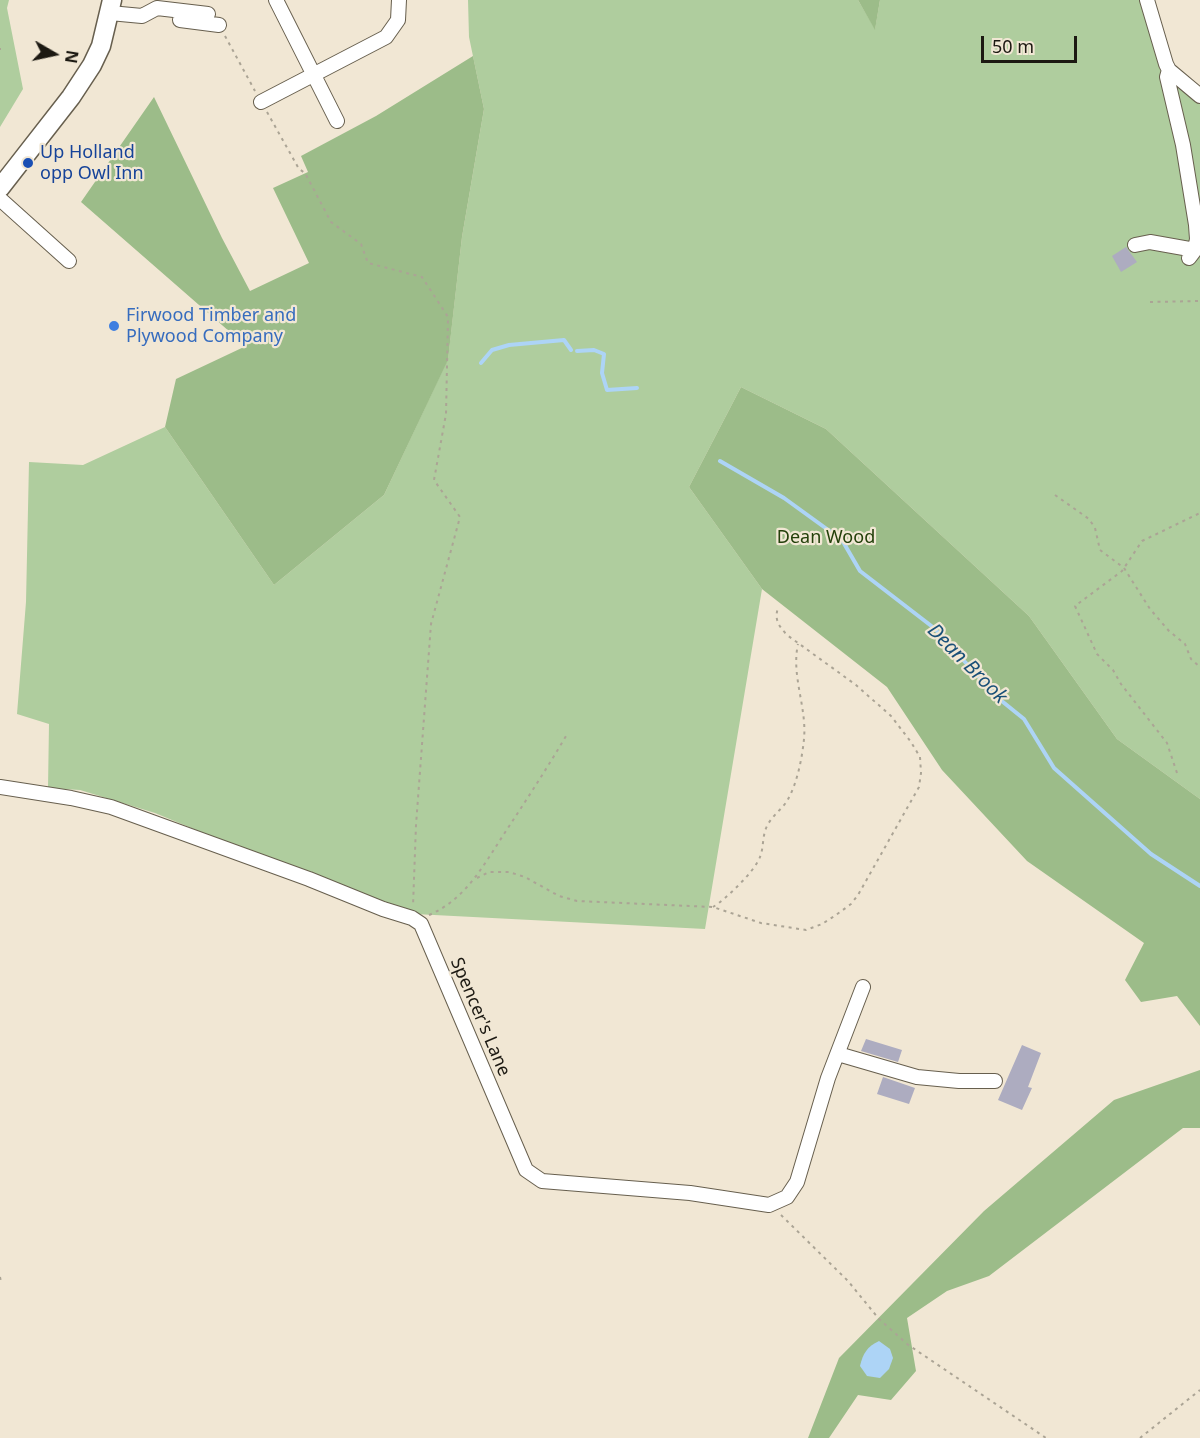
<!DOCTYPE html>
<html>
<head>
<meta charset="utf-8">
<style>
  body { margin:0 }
  #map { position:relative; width:1200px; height:1438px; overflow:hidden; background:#f1e7d4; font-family:"Noto Sans",sans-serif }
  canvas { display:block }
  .north { position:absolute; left:24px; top:24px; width:60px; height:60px; -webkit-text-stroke:4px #f1e7d4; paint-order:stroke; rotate:99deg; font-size:16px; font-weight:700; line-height:24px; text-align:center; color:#1c1912 }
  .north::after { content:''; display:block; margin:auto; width:21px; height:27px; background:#1c1912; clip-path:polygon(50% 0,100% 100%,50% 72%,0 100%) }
  .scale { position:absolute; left:981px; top:36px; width:96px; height:27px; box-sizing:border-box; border:3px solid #1c1912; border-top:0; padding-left:8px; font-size:18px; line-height:21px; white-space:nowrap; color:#1c1912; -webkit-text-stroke:4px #f1e7d4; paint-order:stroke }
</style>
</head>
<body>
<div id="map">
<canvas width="1200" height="1438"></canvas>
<div class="north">N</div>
<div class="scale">50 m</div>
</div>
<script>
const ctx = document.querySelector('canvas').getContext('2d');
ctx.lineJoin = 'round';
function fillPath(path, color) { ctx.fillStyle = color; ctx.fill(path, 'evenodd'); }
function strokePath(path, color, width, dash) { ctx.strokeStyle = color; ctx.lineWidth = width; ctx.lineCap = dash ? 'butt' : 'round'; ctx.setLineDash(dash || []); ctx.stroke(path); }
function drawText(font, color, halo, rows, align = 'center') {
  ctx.font = font + ' "Noto Sans",sans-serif'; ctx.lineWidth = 4.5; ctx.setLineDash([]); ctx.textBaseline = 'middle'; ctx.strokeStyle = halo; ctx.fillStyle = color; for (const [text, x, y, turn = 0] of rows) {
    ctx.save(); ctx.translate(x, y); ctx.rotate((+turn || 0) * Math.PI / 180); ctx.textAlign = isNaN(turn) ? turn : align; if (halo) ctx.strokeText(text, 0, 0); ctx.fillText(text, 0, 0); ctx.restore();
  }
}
const green = new Path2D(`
  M 0,0 L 9,0 L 7,8 L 23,89 L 0,127 Z
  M 468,0 L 858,0 L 875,29 L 880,0 L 1142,0 L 1162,68 L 1200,104 L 1200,799 L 1117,739 L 1029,616 L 826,429 L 741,387 L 689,487 L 762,589 L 705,929 L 415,914 L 247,851 L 155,813 L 80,790 L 48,788 L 49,724 L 17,714 L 26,602 L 29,462 L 83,465 L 165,427 L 274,585 L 384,495 L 448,359 L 462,237 L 484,109 L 469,37 Z`);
const forest = new Path2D(`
  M 858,0 L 880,0 L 875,30 Z
  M 473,56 L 484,109 L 462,237 L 448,360 L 384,495 L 274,585 L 165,427 L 176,379 L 246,346 L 81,202 L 154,97 L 222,238 L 250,291 L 309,263 L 273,188 L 308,172 L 301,156 L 376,116 Z
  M 741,387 L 826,429 L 1029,616 L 1117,739 L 1200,799 L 1200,1026 L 1177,996 L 1141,1002 L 1125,980 L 1144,943 L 1027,861 L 942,770 L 887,687 L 762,589 L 689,487 Z
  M 1200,1070 L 1200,1128 L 1183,1128 L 989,1276 L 947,1291 L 907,1318 L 916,1371 L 891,1400 L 858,1395 L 829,1438 L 808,1438 L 839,1358 L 984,1211 L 1114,1100 Z`);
const water = new Path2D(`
  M 879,1341 L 890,1349 L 893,1358 L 889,1369 L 880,1378 L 867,1376 L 860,1366 C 863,1353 867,1347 879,1341 Z`);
const stream = new Path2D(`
  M 577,351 L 594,350 L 604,354 L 602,373 L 607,390 L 637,388
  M 481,363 L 492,350 L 509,345 L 564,340 L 571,350
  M 720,461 L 784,498 L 842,540 L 860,571 L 934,628 L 998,698 L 1024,719 L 1054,768 L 1151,854 L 1200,886`);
const building = new Path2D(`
  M 1126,247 L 1137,262 L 1121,272 L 1112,256 Z
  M 866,1039 L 902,1050 L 898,1062 L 861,1051 Z
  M 1022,1045 L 1041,1053 L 1028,1087 L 1032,1088 L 1022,1110 L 998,1100 Z
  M 883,1077 L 915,1088 L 909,1104 L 877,1094 Z`);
const path = new Path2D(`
  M 225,36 L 255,91
  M 0,49 L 1,49
  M 267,112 L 299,169 L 305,173 L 331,222 L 361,244 L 368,263 L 422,277 L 448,317 L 446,414 L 434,480 L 460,517 L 431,624 L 416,825 L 413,906
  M 1150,302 L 1200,301
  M 1055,495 L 1089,519 L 1095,528 L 1100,550 L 1124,568 L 1150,609 L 1169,631 L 1185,644 L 1191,659 L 1200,667
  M 1177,773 L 1167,743 L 1121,684 L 1113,670 L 1097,654 L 1075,606 L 1122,571 L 1142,541 L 1200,513
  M 477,878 L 489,872 L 509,872 L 525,877 L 559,896 L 577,901 L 713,907 L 761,923 L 806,930 L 822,924 L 836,915 L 851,904 L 858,895 L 919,787 L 921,773 L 920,757 L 911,742 L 891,716 L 856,685 L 787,635 C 779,626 774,620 778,608
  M 713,907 C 726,899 755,871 760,857 C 764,847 762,836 767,826 C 772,816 781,810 787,801 C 797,784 802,759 804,739 C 807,707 791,676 798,644
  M 429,915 C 466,899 483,866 504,834 C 525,802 546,770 566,736
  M 781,1215 L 848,1281 L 879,1319 L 907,1344 L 1046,1438
  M 0,1277 L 1,1282
  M 1140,1438 L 1200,1390`);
const minor = new Path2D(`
  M 276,0 L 337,121
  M 1147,0 L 1166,64 L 1169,70 L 1200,96
  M 110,13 L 142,16 L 157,8 L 208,14
  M 180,20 L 219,25
  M 1169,70 L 1167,77 L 1183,145 L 1196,225 L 1197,239 L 1195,250 L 1189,258
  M 261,102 L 386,37 L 398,20 L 399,0
  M 0,199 L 69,261
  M 1135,245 L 1150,242 L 1195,250
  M 0,787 L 71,798 L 111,807 L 309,879 L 383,909 L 412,918 L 421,924 L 526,1170 L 542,1181 L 690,1193 L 769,1205 L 787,1197 L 797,1182 L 828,1078 L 863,987
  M 838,1054 L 917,1077 L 959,1081 L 995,1081`);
const major = new Path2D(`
  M 0,188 L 71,97 L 92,65 L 101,46 L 112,0`);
const markers = [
  [28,163,6,"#1a4fb4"],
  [114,326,6,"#3f7fe0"]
];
const transitNames = [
  ["Up Holland",40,153],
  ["opp Owl Inn",40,174]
];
const shopNames = [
  ["Firwood Timber and",126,316],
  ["Plywood Company",126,337]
];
const parkNames = [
  ["Dean Wood",826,538]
];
const streetNames = [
  ["Spencer's Lane",480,1017,67]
];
const waterNames = [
  ["Dean Brook",967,664,45]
];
fillPath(green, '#afcd9e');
fillPath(forest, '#9cbc89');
fillPath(water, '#add4f6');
strokePath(stream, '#add4f6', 4);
fillPath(building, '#adacc0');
strokePath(minor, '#675f4e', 16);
strokePath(major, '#675f4e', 21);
strokePath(path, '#aba495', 2, [3, 4.5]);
strokePath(minor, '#fff', 14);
strokePath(major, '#fff', 18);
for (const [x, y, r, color] of markers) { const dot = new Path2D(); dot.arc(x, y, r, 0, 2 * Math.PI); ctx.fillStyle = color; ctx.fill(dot); strokePath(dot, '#f1e7d4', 2); }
drawText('18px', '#164399', '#f1e7d4', transitNames, 'left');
drawText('18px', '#366cbe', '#f1e7d4', shopNames, 'left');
drawText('18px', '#23400a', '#f1e7d4', parkNames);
drawText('18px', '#1c1912', '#f1e7d4', streetNames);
drawText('italic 20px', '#1a5078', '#f1e7d4', waterNames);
</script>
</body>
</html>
